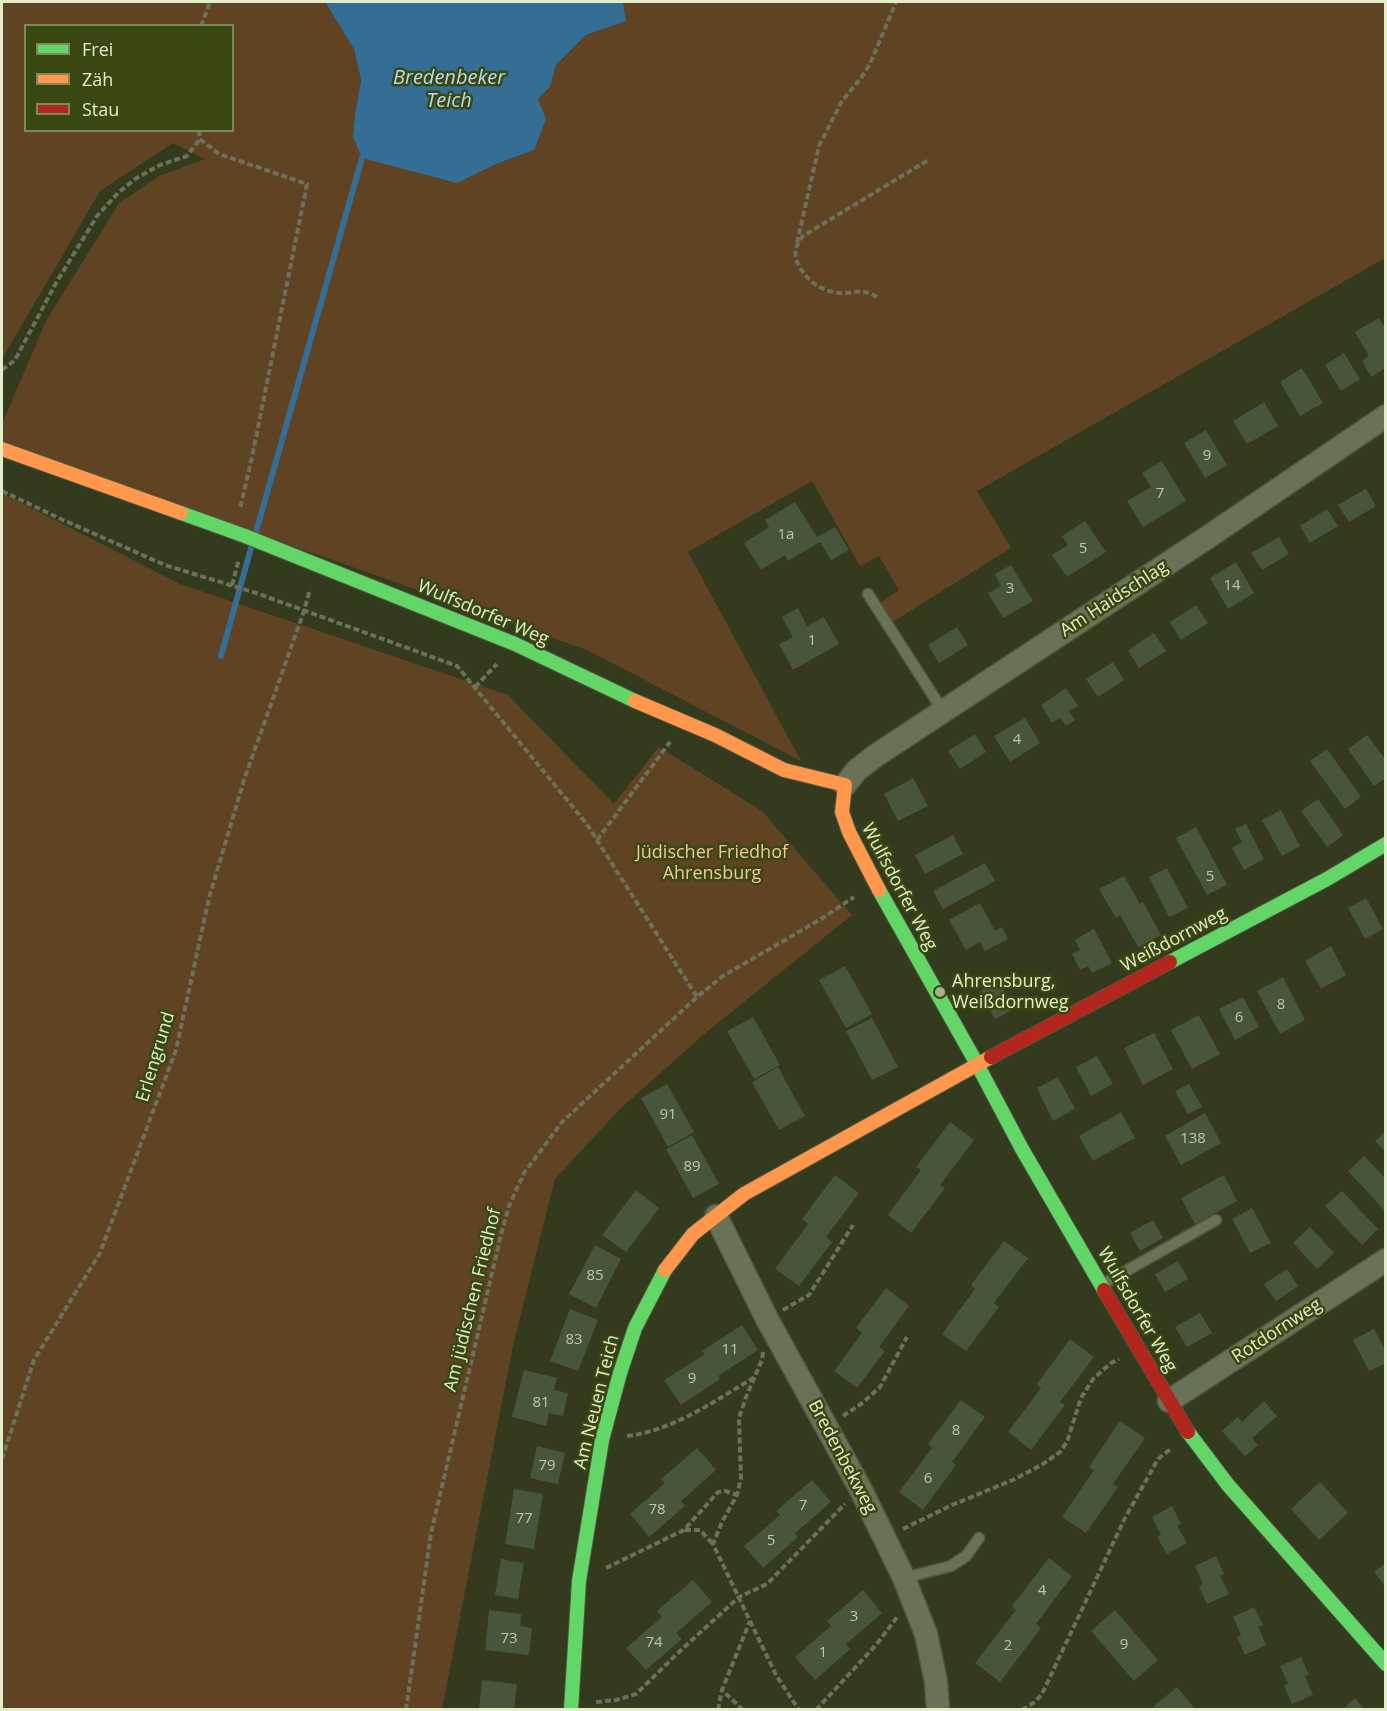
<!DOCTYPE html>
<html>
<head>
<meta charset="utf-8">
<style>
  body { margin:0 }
  #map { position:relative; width:1387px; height:1711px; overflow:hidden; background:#333a1e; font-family:"Open Sans",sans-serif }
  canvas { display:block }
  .frame { position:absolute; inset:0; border:3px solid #e1eeca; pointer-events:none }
  .legend { position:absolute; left:24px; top:24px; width:210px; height:108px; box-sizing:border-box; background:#394711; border:2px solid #7c8a5b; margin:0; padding:8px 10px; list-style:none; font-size:18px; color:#e1eeca }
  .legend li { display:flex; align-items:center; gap:12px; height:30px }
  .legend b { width:30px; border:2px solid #7c8a5b }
</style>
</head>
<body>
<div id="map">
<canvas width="1387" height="1711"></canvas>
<div class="frame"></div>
<ul class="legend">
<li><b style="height:8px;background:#63d668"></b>Frei</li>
<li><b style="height:8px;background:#ff974d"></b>Zäh</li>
<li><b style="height:8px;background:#b3261e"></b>Stau</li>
</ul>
</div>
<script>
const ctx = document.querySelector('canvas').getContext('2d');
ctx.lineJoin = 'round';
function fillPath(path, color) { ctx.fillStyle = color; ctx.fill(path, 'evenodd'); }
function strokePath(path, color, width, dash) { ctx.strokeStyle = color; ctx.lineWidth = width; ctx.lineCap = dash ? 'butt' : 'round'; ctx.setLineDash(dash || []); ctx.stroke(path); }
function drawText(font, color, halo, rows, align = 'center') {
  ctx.font = font + ' "Open Sans",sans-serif'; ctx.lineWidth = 5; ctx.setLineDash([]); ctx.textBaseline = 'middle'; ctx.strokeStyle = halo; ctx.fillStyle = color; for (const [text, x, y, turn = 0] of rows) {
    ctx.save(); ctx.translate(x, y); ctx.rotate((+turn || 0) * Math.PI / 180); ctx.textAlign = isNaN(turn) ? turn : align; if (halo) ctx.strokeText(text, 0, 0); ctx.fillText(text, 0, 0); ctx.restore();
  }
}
const green = new Path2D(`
  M 2,2 L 325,2 L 354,48 L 361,80 L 355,114 L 353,137 L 496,164 L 534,150 L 538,99 L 550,87 L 556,65 L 586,35 L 626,21 L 623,2 L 1385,2 L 1385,258 L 977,491 L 1011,548 L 891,623 L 880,603 L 899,590 L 879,556 L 860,566 L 812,481 L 688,552 L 801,761 L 587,650 L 2,443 L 2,424 L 46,321 L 119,203 L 159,176 L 205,159 L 173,143 L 100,191 L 2,359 ZM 26,26 L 232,26 L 232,130 L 26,130 Z
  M 2,493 L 180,584 L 508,695 L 614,804 L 659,747 L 762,811 L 852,915 L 703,1035 L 620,1109 L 555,1179 L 513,1346 L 442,1709 L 2,1709 Z`);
const water = new Path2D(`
  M 325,2 L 623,2 L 626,21 L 586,35 L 556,65 L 550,87 L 538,99 L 546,119 L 534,150 L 496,164 L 457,183 L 362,158 L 353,137 L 355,114 L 361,80 L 354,49 Z`);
const stream = new Path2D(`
  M 256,532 L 362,158
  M 221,656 L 251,548`);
const building = new Path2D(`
  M 1379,318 L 1386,330 L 1386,368 L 1371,377 L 1362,361 L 1369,356 L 1355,332 Z
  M 1344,353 L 1360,379 L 1341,391 L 1325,365 Z
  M 1302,368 L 1323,403 L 1300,416 L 1280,382 Z
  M 1264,402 L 1278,426 L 1247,444 L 1233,421 Z
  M 1206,430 L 1227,465 L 1205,478 L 1184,443 Z
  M 1162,461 L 1186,501 L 1143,527 L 1127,501 L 1151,487 L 1142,473 Z
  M 1366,489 L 1376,506 L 1349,522 L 1338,505 Z
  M 795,502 L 817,537 L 835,527 L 849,550 L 831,560 L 820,542 L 788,561 L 785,555 L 761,570 L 744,543 L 769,527 L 765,520 Z
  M 1327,509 L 1338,526 L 1310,543 L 1300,526 Z
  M 1085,521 L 1106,552 L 1067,577 L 1052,555 L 1068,545 L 1062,536 Z
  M 1279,537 L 1289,554 L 1262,570 L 1251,553 Z
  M 1236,562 L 1254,593 L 1228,609 L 1210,578 Z
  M 1011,565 L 1033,601 L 1003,618 L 988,593 L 1001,586 L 995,574 Z
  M 1196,605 L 1208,623 L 1181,640 L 1170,622 Z
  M 798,608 L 807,626 L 824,617 L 839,644 L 793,670 L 779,644 L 793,637 L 782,617 Z
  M 957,627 L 968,645 L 939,663 L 928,645 Z
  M 1154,633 L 1166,651 L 1139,668 L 1128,650 Z
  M 1113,662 L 1124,680 L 1098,697 L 1086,679 Z
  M 1066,688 L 1078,706 L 1069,711 L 1075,720 L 1066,726 L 1060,718 L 1052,723 L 1041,705 Z
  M 1025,718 L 1040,743 L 1010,762 L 994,736 Z
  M 975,734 L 986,752 L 960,769 L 948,751 Z
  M 1367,735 L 1386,760 L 1386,778 L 1374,786 L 1348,749 Z
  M 1327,749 L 1361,797 L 1345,809 L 1310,761 Z
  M 913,778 L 928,806 L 898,821 L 884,794 Z
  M 1318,799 L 1343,835 L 1327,847 L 1301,811 Z
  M 1281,810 L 1300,846 L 1282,856 L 1262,820 Z
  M 1246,824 L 1264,859 L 1244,870 L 1232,848 L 1242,842 L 1235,829 Z
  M 1196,827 L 1227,885 L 1207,895 L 1176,838 Z
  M 953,835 L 963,854 L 925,874 L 915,855 Z
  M 985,863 L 995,881 L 943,909 L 933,891 Z
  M 1167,868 L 1188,908 L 1169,917 L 1149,877 Z
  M 1124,876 L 1140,904 L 1143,902 L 1161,935 L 1138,947 L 1120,915 L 1116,918 L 1099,889 Z
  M 1366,898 L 1383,929 L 1365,939 L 1348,908 Z
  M 980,903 L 995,931 L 1002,927 L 1008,939 L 985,951 L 980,942 L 966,950 L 949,920 Z
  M 1094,929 L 1112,963 L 1092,973 L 1088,966 L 1080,970 L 1072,954 L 1080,950 L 1075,940 Z
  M 1331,946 L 1346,975 L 1321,989 L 1305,961 Z
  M 845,966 L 872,1014 L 846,1028 L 819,980 Z
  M 1283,977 L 1305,1020 L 1280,1034 L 1257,991 Z
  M 999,981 L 1014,1009 L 995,1019 L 980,991 Z
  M 1243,997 L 1259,1027 L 1235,1040 L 1219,1009 Z
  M 1199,1015 L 1220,1054 L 1192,1069 L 1171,1030 Z
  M 753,1017 L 780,1065 L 754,1079 L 727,1031 Z
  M 872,1018 L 898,1067 L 872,1080 L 846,1031 Z
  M 1154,1033 L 1173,1069 L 1143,1085 L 1124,1048 Z
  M 1097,1056 L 1113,1084 L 1091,1096 L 1076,1067 Z
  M 778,1067 L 805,1116 L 779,1130 L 752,1082 Z
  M 1058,1077 L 1075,1109 L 1053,1121 L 1037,1088 Z
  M 667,1084 L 694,1132 L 668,1147 L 641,1098 Z
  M 1189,1084 L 1202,1107 L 1188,1114 L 1175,1091 Z
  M 1121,1112 L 1135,1138 L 1093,1161 L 1079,1136 Z
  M 1205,1113 L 1221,1143 L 1181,1165 L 1165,1136 Z
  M 950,1122 L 974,1140 L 940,1185 L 945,1188 L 911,1233 L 888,1215 L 921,1170 L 916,1167 Z
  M 1386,1131 L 1386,1152 L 1375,1141 Z
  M 692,1135 L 719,1184 L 693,1198 L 666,1149 Z
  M 1364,1156 L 1386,1179 L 1386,1212 L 1348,1171 Z
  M 835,1175 L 859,1193 L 826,1237 L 832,1242 L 799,1286 L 775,1269 L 808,1224 L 802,1219 Z
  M 1224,1175 L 1237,1201 L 1195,1224 L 1181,1198 Z
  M 636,1190 L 659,1208 L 626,1252 L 602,1235 Z
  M 1342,1191 L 1378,1229 L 1362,1245 L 1325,1206 Z
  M 1252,1208 L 1271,1243 L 1250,1253 L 1232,1219 Z
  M 1153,1220 L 1163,1238 L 1140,1251 L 1130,1233 Z
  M 1310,1227 L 1334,1253 L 1317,1269 L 1293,1243 Z
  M 1004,1241 L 1028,1258 L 994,1303 L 999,1307 L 966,1351 L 942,1334 L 975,1289 L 971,1285 Z
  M 595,1245 L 621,1259 L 596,1308 L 569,1294 Z
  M 1178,1261 L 1188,1279 L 1165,1292 L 1155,1274 Z
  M 1287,1269 L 1298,1286 L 1276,1301 L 1264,1284 Z
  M 886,1288 L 909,1306 L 879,1347 L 885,1351 L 857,1388 L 834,1371 L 862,1333 L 856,1328 Z
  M 570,1309 L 598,1320 L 578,1371 L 550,1361 Z
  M 1200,1313 L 1212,1333 L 1187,1347 L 1175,1327 Z
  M 742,1325 L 758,1350 L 718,1376 L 720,1379 L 681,1405 L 664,1380 L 705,1354 L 702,1351 Z
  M 1374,1329 L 1386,1352 L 1386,1363 L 1369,1371 L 1353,1340 Z
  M 1070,1339 L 1094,1357 L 1060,1402 L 1065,1405 L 1031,1450 L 1008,1432 L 1041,1388 L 1037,1384 Z
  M 524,1370 L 557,1378 L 554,1390 L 568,1393 L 563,1416 L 549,1413 L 546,1426 L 512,1417 Z
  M 961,1400 L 985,1417 L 952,1462 L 956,1465 L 923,1510 L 899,1492 L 932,1448 L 928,1444 Z
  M 1264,1401 L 1277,1416 L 1252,1438 L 1258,1445 L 1245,1456 L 1222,1431 L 1238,1417 L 1242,1422 Z
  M 1120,1421 L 1145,1438 L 1113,1484 L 1118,1487 L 1086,1533 L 1062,1517 L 1094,1470 L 1089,1467 Z
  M 537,1446 L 565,1453 L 558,1484 L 530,1478 Z
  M 697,1448 L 716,1470 L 681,1501 L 685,1506 L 649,1537 L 630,1514 L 665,1483 L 661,1479 Z
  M 812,1480 L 831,1502 L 795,1533 L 798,1537 L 763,1568 L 744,1546 L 780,1515 L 776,1511 Z
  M 1320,1482 L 1348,1513 L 1319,1540 L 1291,1509 Z
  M 514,1489 L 543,1494 L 534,1549 L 505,1544 Z
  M 1172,1506 L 1181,1524 L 1177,1526 L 1187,1543 L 1167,1554 L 1157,1537 L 1161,1535 L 1152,1517 Z
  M 1216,1556 L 1224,1574 L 1220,1576 L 1229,1594 L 1207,1604 L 1199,1586 L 1203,1584 L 1195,1566 Z
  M 1049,1558 L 1072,1576 L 1036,1624 L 1041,1628 L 1000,1682 L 975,1663 L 1016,1610 L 1012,1606 Z
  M 501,1559 L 524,1563 L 518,1599 L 495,1595 Z
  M 1386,1563 L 1386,1587 L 1374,1572 Z
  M 693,1580 L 712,1602 L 676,1633 L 682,1639 L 646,1670 L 626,1648 L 662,1617 L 657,1611 Z
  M 863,1590 L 882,1613 L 846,1644 L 850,1649 L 815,1680 L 795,1657 L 831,1626 L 827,1621 Z
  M 1254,1607 L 1263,1625 L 1258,1627 L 1266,1645 L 1245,1655 L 1237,1637 L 1241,1635 L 1233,1617 Z
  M 489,1610 L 521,1614 L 520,1626 L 532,1628 L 529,1655 L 485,1650 Z
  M 1115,1610 L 1158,1660 L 1134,1681 L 1091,1631 Z
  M 1301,1657 L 1309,1675 L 1305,1676 L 1313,1695 L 1292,1704 L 1284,1686 L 1288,1684 L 1280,1666 Z
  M 482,1680 L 517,1684 L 514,1710 L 479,1710 Z
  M 1177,1687 L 1196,1710 L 1155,1710 L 1153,1707 Z
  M 1355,1698 L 1365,1710 L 1342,1710 Z`);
const path = new Path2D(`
  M 201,26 L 210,2
  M 199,130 L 200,139
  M 200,139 L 219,154 L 307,184 L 252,457 L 240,509
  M 797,243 L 819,146 L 842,101 L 861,78 L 870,64 L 896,2
  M 877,297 C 864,289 860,292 845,293 C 826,294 808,283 799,266 C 793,255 795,246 803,236 L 930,159
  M 2,370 L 15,360 L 56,283 L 97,216 L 118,193 L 135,179 L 160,165 L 187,156 L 200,139
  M 2,491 L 63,520 L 165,565 L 256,593 L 457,666 L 586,823 L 697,997
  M 232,585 L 239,559
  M 475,687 L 497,664
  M 597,840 L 670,742
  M 783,1310 L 809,1295 L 853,1225
  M 763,1352 L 762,1360 L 746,1397 L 739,1418 L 741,1478 L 737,1495 L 722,1522 L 713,1544 L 776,1675 L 799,1710
  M 843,1416 L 861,1404 L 880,1387 L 907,1337
  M 627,1436 C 675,1430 714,1401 755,1377
  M 2,1459 L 34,1360 L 100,1253 L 176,1050 L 209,898 L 244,780 L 304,611 L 310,589
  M 903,1529 L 952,1505 L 1015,1479 L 1043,1464 L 1060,1452 L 1067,1442 L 1081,1398 L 1093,1379 L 1111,1363 L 1119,1359
  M 685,1530 L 700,1530 L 713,1544
  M 606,1568 L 684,1530 L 718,1492 L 725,1491 L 737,1495
  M 596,1702 L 616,1700 L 636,1694 L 680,1651 L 739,1597 L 767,1584 L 845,1504
  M 406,1710 L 431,1533 L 501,1235 L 509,1206 L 524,1173 L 562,1122 L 697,997 L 723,976 L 821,919 L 854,897
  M 718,1710 L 722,1690
  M 743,1710 L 722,1690 L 750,1621
  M 816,1710 L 876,1645 L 898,1616
  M 1022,1710 L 1035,1702 L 1042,1694 L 1125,1518 L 1158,1459 L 1172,1448`);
const lane = new Path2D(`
  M 868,594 L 943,711
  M 1105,1283 L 1216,1220
  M 904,1578 L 951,1566 L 966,1556 L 979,1538`);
const street = new Path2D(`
  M 845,785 L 857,770 L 875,756 L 1208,537 L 1386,416
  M 716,1216 L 767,1319 L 860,1488 L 904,1578 L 926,1634 L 936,1682 L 938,1710
  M 1169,1401 L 1386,1260`);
const fast = new Path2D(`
  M 181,513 L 245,536 L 515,644 L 635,701
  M 879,890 L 977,1064 L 1022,1149 L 1104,1290
  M 1170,962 L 1327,879 L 1386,844
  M 1188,1432 L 1228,1485 L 1386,1664
  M 571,1710 L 579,1581 L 602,1440 L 620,1373 L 635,1328 L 665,1270`);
const slow = new Path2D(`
  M 2,449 L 181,513
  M 635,701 L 715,735 L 784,770 L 845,785 L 842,812 L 849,832 L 879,890
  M 665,1270 L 693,1234 L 744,1194 L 991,1057`);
const jam = new Path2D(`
  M 991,1057 L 1170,962
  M 1104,1290 L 1188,1432`);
const markers = [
  [940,992,6,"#a4af8e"]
];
const numberNames = [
  ["9",1207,456],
  ["7",1160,494],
  ["1a",786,535],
  ["5",1083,549],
  ["14",1232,586],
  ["3",1010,589],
  ["1",812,641],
  ["4",1017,740],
  ["5",1210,877],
  ["8",1281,1005],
  ["6",1239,1018],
  ["91",668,1115],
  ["138",1193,1139],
  ["89",692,1167],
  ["85",595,1276],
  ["83",574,1340],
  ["11",730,1350],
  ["9",692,1379],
  ["81",541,1403],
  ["8",956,1431],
  ["79",547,1466],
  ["6",928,1479],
  ["7",803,1506],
  ["78",657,1510],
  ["77",524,1519],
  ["5",771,1541],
  ["4",1042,1591],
  ["3",854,1617],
  ["73",509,1639],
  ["74",654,1643],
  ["9",1124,1645],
  ["2",1008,1646],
  ["1",823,1653]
];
const streetNames = [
  ["Am Haidschlag",1114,599,-33],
  ["Wulfsdorfer Weg",483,613,23],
  ["Wulfsdorfer Weg",899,887,62],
  ["Weißdornweg",1174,940,-28],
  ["Erlengrund",156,1057,-73],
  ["Am jüdischen Friedhof",473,1300,-76],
  ["Wulfsdorfer Weg",1137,1310,60],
  ["Rotdornweg",1277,1331,-33],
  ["Am Neuen Teich",597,1402,-76],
  ["Bredenbekweg",842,1457,62]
];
const parkNames = [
  ["Jüdischer Friedhof",712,853],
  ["Ahrensburg",712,874]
];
const poiNames = [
  ["Ahrensburg,",952,982],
  ["Weißdornweg",952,1003]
];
const waterNames = [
  ["Bredenbeker",449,78],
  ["Teich",449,101]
];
fillPath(green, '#604322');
fillPath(water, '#346e94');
strokePath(stream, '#346e94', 6);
fillPath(building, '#48553d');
strokePath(lane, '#4f563e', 13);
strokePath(street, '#4f563e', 25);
strokePath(fast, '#4f563e', 16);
strokePath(slow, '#4f563e', 16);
strokePath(jam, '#4f563e', 16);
strokePath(path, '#6b715a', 4, [6, 3]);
strokePath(lane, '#697157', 10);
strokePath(street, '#697157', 22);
strokePath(fast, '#63d668', 14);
strokePath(slow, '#ff974d', 14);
strokePath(jam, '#b3261e', 14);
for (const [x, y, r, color] of markers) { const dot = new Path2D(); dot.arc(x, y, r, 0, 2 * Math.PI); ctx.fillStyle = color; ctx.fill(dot); strokePath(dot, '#394711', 2); }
drawText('15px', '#bbc8a7', null, numberNames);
drawText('18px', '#e1eeca', '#394711', streetNames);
drawText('18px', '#f4c59d', '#394711', parkNames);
drawText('18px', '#e1eeca', '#394711', poiNames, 'left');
drawText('italic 20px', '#b9d9f4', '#394711', waterNames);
</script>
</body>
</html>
